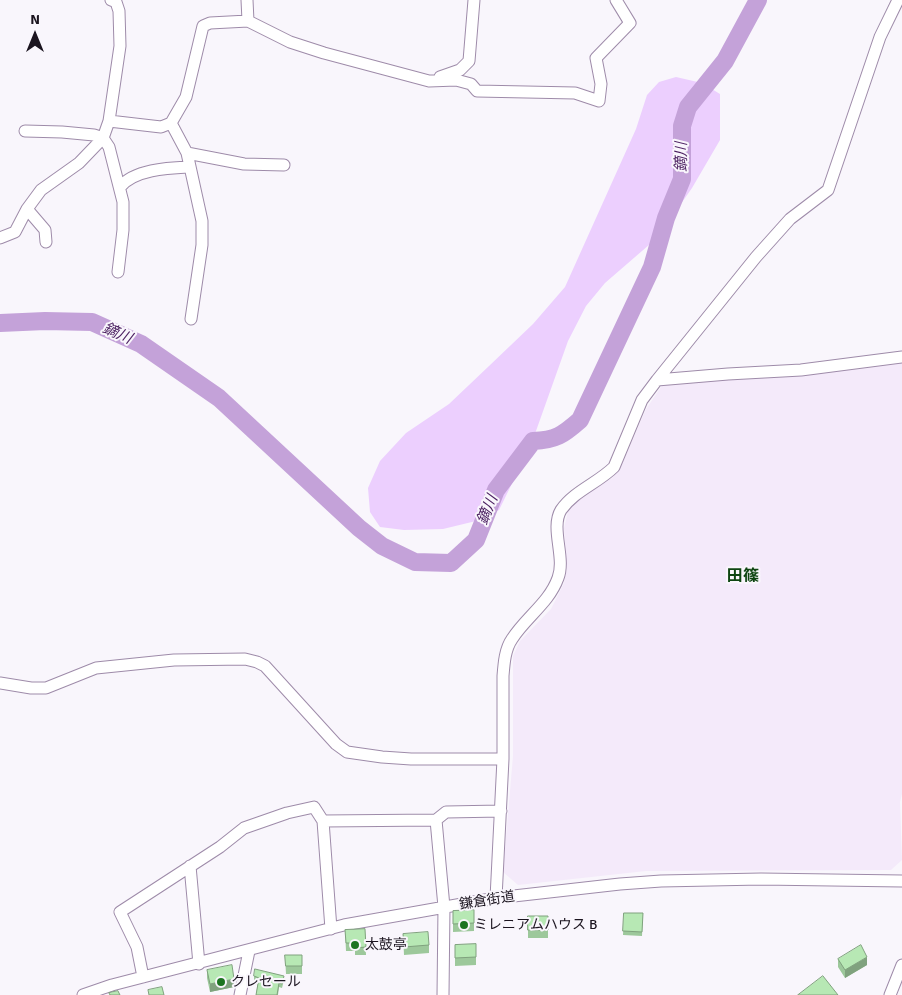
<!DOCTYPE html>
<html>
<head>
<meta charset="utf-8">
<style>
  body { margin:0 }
  #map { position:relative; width:902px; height:995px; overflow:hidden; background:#f9f6fc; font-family:Signika,sans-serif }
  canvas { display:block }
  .north { position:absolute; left:10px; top:10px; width:50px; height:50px; -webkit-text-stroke:4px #f9f6fc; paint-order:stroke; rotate:0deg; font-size:14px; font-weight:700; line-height:20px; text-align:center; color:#1b141f }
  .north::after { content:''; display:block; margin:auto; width:18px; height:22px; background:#1b141f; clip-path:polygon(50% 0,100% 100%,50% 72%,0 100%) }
</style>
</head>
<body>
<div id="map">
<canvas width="902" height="995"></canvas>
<div class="north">N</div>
</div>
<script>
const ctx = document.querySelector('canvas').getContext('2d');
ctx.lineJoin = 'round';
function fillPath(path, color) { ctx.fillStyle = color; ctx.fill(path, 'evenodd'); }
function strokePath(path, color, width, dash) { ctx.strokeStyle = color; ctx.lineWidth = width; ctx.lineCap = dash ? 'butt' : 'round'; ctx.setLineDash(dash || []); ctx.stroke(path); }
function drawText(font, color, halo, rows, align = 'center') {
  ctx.font = font + ' Signika,"Noto Sans JP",sans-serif'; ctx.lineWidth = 4; ctx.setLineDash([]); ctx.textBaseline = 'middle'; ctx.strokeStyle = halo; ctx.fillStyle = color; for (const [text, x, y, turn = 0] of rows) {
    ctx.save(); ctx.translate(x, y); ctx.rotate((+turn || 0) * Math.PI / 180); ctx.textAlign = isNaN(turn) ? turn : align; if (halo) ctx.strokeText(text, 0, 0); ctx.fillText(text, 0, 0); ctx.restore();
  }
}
const built = new Path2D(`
  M 902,360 L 902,794 L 900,802 L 902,860 L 891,870 L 646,871 L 518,885 L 503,872 L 513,756 L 513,656 L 520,641 L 551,609 L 564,583 L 567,569 L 564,528 L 569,507 L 578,498 L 601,485 L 612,478 L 617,472 L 622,464 L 646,409 L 663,384 Z`);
const green = new Path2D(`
  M 676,77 L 702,83 L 720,94 L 720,140 L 692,188 L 657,238 L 605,283 L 586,306 L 568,341 L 531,445 L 499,510 L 476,521 L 443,529 L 404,530 L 380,527 L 370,512 L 368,488 L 380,461 L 406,433 L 449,404 L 489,366 L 533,324 L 565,287 L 636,129 L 647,95 L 659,82 Z`);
const river = new Path2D(`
  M 0,323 L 45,321 L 92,322 L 141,344 L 219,398 L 359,528 L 382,546 L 415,562 L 451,563 L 476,540 L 496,490 L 533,441 C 556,440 563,435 580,420 L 652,267 L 666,218 L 682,179 L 682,126 L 688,107 L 725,61 L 758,0`);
const minor = new Path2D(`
  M 247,0 L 248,21
  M 440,77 L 460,70 L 469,61 L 474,0
  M 109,121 L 161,127 L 171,123 L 186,97 L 203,26 L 210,23 L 248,21 L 290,42 L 324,53 L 429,81 L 456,80 L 471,84 L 477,91 L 575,93 L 599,101 L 601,84 L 596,58 L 630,23 L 616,0
  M 171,123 L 187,153 L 202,221 L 202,245 L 191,319
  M 25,131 L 62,132 L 94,135 L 103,138 L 109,147 L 123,202 L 123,230 L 118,272
  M 187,153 L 244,164 L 284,165
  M 120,187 C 135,169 169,168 190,167
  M 27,209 L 45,230 L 46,242
  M 0,238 L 15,232 L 27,209 L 41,190 L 79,163 L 103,138 L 109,121 L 120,46 L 119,11 L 116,2 L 111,0
  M 657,380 L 728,374 L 801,370 L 902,357
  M 0,683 L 31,688 L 46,688 L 96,668 L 174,660 L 245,659 L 257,662 L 265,666 L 336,744 L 347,752 L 382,757 L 411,759 L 503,759
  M 323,821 L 331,929
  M 190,866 L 199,964
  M 496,898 L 503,759 L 503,676 C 504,663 505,649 512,639 C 526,617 549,603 558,578 C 566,558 550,528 561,510 C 574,491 598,483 614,467 L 642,400 L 657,380 L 756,257 L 790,219 L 828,190 L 880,37 L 898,0
  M 143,977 L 137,947 L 120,912 L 220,847 L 244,828 L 287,813 L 314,807 L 323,821 L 436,820
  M 83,995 L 112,985 L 344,925 L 496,898 L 620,884 L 661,881 L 761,879 L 902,881
  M 240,995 L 249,951
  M 443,995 L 444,907 L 436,820 L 446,812 L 501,811
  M 890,995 L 902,965`);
const wall = new Path2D(`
  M 474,910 L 474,931 L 453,932 L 453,911 Z
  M 624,913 L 643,913 L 642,936 L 623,935 Z
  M 528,916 L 548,916 L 548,938 L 528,938 Z
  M 365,929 L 366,955 L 355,955 L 355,951 L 346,951 L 345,930 Z
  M 403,934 L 429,945 L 429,953 L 404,955 Z
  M 476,944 L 476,965 L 455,966 L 455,945 Z
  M 285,955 L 302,955 L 302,974 L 286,974 Z
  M 838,959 L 867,965 L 845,978 L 838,967 Z
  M 207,970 L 234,987 L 210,992 L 207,978 Z
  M 254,976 L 284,980 L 282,988 L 279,987 L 278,995 L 256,995 L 258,981 L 254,980 Z`);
const shadedWall = new Path2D(`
  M 867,957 L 867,965 L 845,978 L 845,970 Z
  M 234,979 L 234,987 L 210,992 L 210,984 Z`);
const building = new Path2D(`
  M 474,910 L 474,923 L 453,924 L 453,911 Z
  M 624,913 L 643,913 L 642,932 L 623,931 Z
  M 528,916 L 548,916 L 548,930 L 528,930 Z
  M 365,929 L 366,947 L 355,948 L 355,943 L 346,943 L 345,930 Z
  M 428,932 L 429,945 L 404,947 L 403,934 Z
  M 476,944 L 476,957 L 455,958 L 455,945 Z
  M 861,945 L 867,957 L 845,970 L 838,959 Z
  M 285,955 L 302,955 L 302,966 L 286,966 Z
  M 232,965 L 234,979 L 210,984 L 207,970 Z
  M 255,969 L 284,976 L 282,984 L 279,983 L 277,995 L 256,995 L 259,978 L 254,976 Z
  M 823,976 L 838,995 L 798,995 Z
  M 162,987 L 164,995 L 149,995 L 148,990 Z
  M 118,991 L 120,995 L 110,995 L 109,993 Z`);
const markers = [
  [464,925,5,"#1c7421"],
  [355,945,5,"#1c7421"],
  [221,982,5,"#1c7421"]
];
const streetNames = [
  ["鎌倉街道",487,901,-9]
];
const poiNames = [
  ["ミレニアムハウス B",474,925],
  ["太鼓亭",365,945],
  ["クレセール",231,982]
];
const waterNames = [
  ["鏑川",682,157,-90],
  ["鏑川",117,334,24],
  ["鏑川",488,510,-68]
];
const quarterNames = [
  ["田篠",743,577]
];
fillPath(built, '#f4eafa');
fillPath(green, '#eccffe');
strokePath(river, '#c4a2d9', 18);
strokePath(minor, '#9e8ba9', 13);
strokePath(minor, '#fff', 11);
fillPath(wall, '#9dc89b');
fillPath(shadedWall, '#80a27e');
fillPath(building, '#b7e8b4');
strokePath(building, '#80a27e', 1);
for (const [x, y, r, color] of markers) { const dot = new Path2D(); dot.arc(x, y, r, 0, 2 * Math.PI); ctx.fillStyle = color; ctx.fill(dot); strokePath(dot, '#f9f6fc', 2); }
drawText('14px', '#1b141f', '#f9f6fc', streetNames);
drawText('14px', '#1b141f', '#f9f6fc', poiNames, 'left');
drawText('italic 15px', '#491d5f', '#f9f6fc', waterNames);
drawText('bold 16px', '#0e4511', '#f9f6fc', quarterNames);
</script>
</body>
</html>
